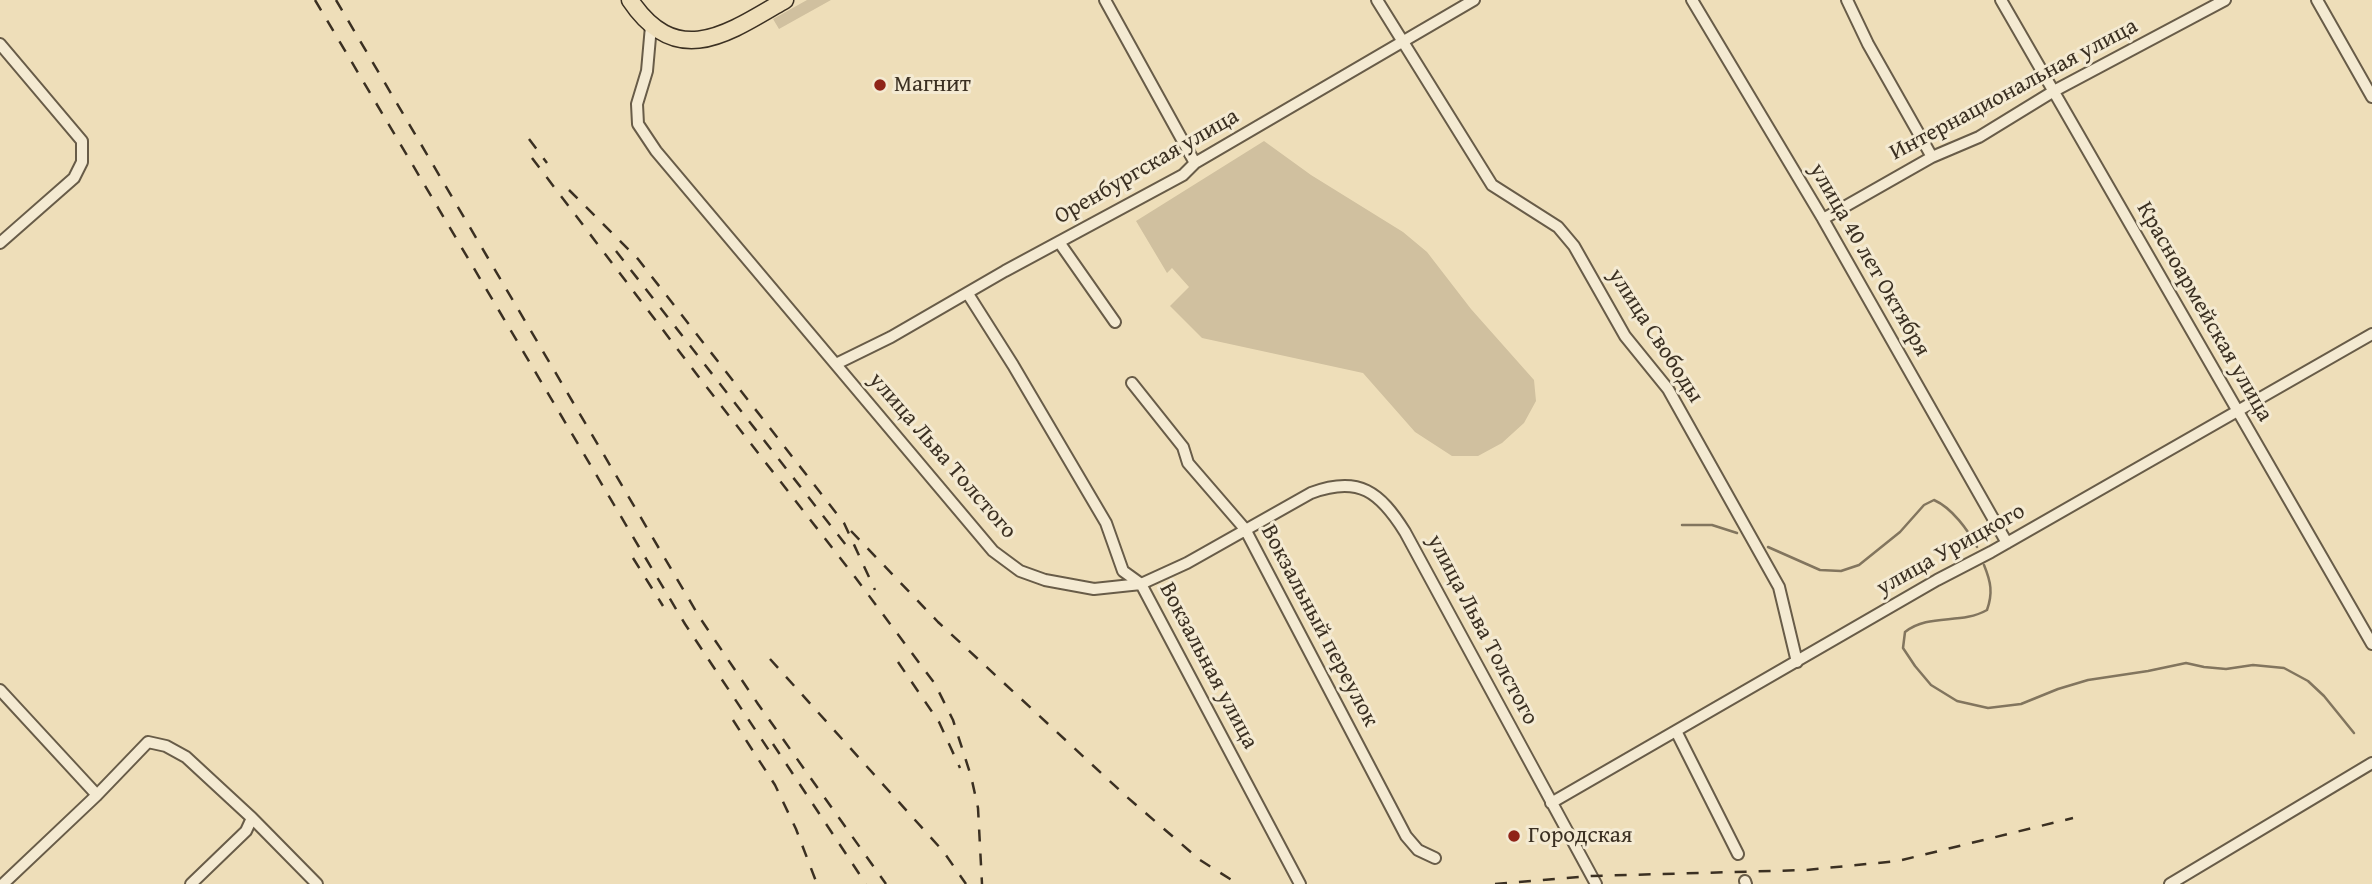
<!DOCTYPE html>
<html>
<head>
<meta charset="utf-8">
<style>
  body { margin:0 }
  canvas { display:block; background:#eedeb9 }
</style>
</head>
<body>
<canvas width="2372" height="884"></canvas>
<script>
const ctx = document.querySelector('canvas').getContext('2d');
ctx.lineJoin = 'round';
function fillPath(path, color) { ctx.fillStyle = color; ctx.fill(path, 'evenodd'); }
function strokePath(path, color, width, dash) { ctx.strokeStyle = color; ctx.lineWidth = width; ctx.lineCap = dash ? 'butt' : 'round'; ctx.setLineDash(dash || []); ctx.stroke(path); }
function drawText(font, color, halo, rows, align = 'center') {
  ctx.font = font + ' "Gentium Book Plus",serif'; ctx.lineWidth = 6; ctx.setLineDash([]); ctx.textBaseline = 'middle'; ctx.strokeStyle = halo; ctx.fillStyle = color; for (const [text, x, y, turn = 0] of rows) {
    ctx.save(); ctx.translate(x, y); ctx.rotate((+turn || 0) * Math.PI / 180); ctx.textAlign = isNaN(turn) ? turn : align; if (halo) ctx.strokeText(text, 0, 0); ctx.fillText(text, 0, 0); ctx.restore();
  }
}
const green = new Path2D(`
  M 807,0 L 831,0 L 779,29 L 773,19 Z
  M 1264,141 L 1311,175 L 1403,232 L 1427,252 L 1471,309 L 1534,380 L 1536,401 L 1524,423 L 1502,443 L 1478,456 L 1452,456 L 1415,432 L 1363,373 L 1202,338 L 1170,306 L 1189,287 L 1172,268 L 1167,273 L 1136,221 Z`);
const stream = new Path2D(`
  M 1682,525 L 1712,525 L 1737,533
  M 1768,547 L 1820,570 L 1841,571 L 1859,565 L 1900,532 L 1924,505 L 1934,500 C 1952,508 1968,530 1977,547
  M 1984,565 C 1991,582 1993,593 1987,610 C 1961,625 1929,613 1905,632 L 1903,648 L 1915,666 L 1931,685 L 1957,701 L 1988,708 L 2021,704 L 2058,689 L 2088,680 L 2148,671 L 2186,663 L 2204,667 L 2226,669 L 2253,665 L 2284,668 L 2308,681 L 2324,696 L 2354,733`);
const minor = new Path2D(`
  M 1105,0 L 1195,163
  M 1377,0 L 1492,185 L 1558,227 L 1574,246 L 1625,336 L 1668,389 L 1779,587 L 1797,662
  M 1692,0 L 1823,219 L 2007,543
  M 1847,0 L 1868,44 L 1932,157
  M 2001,0 L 2372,644
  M 2317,0 L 2372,97
  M 651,26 L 647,71 L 637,104 L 638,124 L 656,151 L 993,551 L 1020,571 L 1045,580 L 1094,589 L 1141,584 L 1187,563 L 1311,493 C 1359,475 1380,492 1405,532 L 1596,884
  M 0,44 L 82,141 L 82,162 L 74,178 L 0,243
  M 1823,219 L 1932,157 L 1979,137 L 2054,91 L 2225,0
  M 1059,242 L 1115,322
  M 968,294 L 1013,365 L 1106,523 L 1123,571 L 1141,584 L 1300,884
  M 836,364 L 891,337 L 1005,271 L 1183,175 L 1195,163 L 1474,0
  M 1132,383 L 1183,447 L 1188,463 L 1245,529 L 1406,836 L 1418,850 L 1435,858
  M 0,690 L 97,795
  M 1676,731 L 1738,854
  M 1551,803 L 1937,580 L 1991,552 L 2372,334
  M 1745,881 L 1746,884
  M 3,884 L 97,795 L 148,742 L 166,746 L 186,757 L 252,818 L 317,884
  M 191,884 L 246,831 L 252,818
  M 2170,884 L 2372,763`);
const highway = new Path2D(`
  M 630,0 C 677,70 727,34 785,0`);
const rail = new Path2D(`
  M 315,0 L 639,547 L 685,624 L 774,758
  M 336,0 L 700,618 L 758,704 L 886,884
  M 529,139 L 547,163
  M 532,158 L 698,376 L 855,577 L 935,684 L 953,720 L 971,776 L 978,808 L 982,884
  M 569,190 L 638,259 L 844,523 L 875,590
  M 616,251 L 849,549
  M 851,531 L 938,622 L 1127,797 L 1200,860 L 1238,884
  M 633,558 L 663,606
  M 770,659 L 943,851 L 966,884
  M 898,662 L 939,722 L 960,768
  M 733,720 L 775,785 L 796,829 L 817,884
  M 773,744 L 866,884
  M 1495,884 L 1592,876 L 1806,870 L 1898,861 L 2073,818`);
const markers = [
  [880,85,7,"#8f2418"],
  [1514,836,7,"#8f2418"]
];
const poiNames = [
  ["Магнит",894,85],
  ["Городская",1528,836]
];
const streetNames = [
  ["Интернациональная улица",2014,90,-28],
  ["Оренбургская улица",1147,167,-30],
  ["улица 40 лет Октября",1869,260,60],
  ["Красноармейская улица",2204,312,60],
  ["улица Свободы",1655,336,57],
  ["улица Льва Толстого",942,456,49],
  ["улица Урицкого",1951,550,-29],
  ["Вокзальный переулок",1319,626,62],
  ["улица Льва Толстого",1482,630,62],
  ["Вокзальная улица",1208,666,62]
];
fillPath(green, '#d0c09f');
strokePath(stream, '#82755e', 2.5);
strokePath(minor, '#685c48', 14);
strokePath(highway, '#3b3022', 19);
strokePath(minor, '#f4ead2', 10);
strokePath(highway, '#eedeb9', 16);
strokePath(rail, '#3b3022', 2.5, [12, 12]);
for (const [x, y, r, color] of markers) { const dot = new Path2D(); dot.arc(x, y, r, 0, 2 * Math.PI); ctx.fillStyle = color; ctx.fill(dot); strokePath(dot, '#f4ead2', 2.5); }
drawText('23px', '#3b3022', '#f4ead2', poiNames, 'left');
drawText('23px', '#3b3022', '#f4ead2', streetNames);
</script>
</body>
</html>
